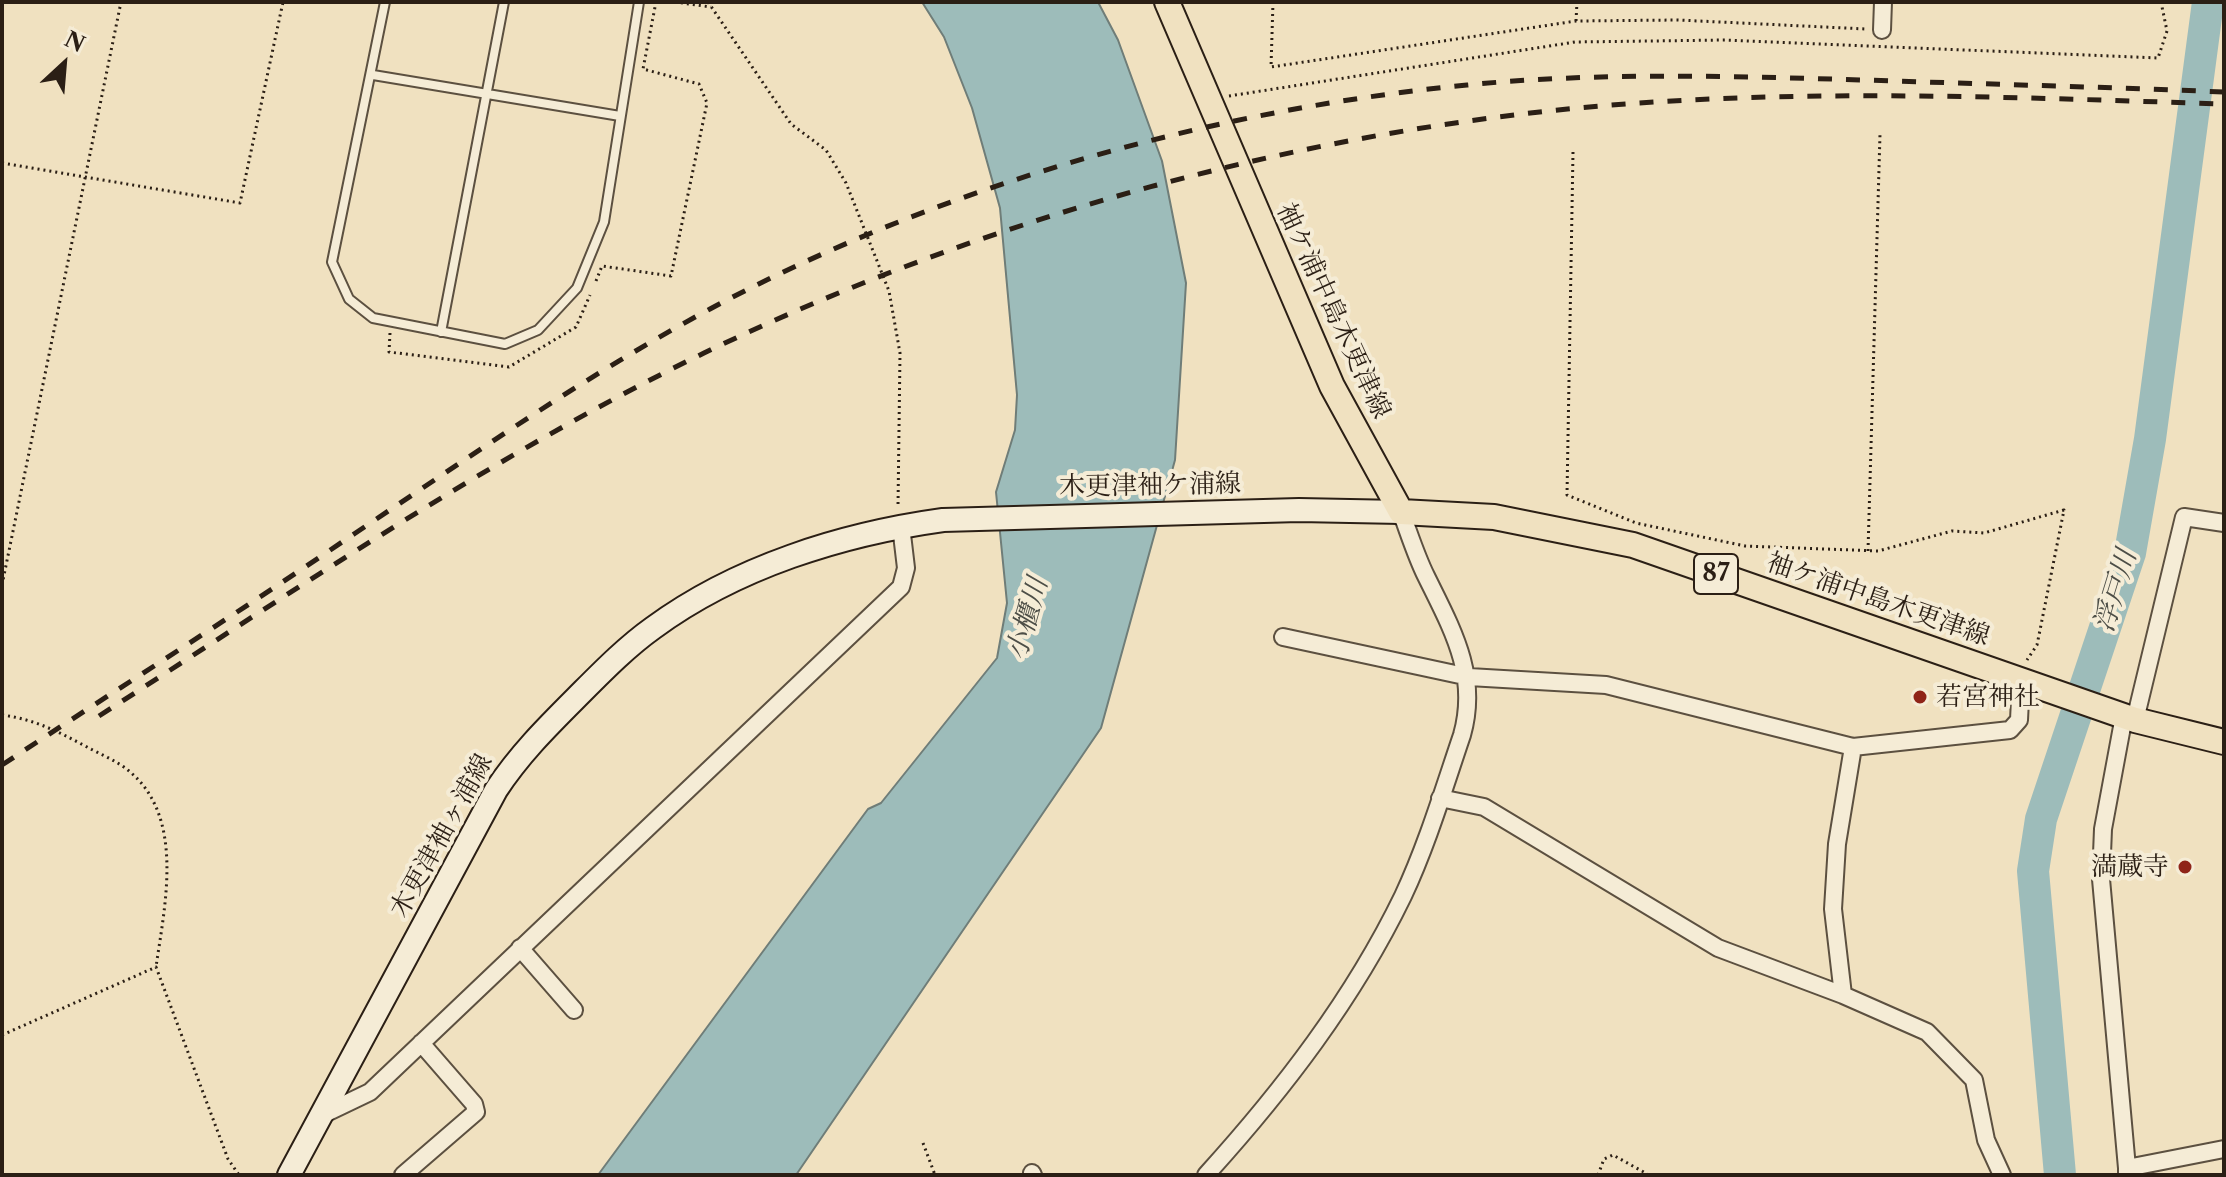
<!DOCTYPE html>
<html>
<head>
<meta charset="utf-8">
<style>
  body { margin:0 }
  #map { position:relative; width:2226px; height:1177px; overflow:hidden; background:#f0e1c0; font-family:"Libre Caslon Text",serif }
  canvas { display:block }
  .frame { position:absolute; inset:0; border:4px solid #2b1f15; pointer-events:none }
  .north { position:absolute; left:24px; top:24px; width:80px; height:80px; -webkit-text-stroke:6px #f5ecd6; paint-order:stroke; rotate:26deg; font-size:22px; font-weight:700; line-height:32px; text-align:center; color:#2b1f15 }
  .north::after { content:''; display:block; margin:auto; width:28px; height:36px; background:#2b1f15; clip-path:polygon(50% 0,100% 100%,50% 72%,0 100%) }
</style>
</head>
<body>
<div id="map">
<canvas width="2226" height="1177"></canvas>
<div class="frame"></div>
<div class="north">N</div>
</div>
<script>
const ctx = document.querySelector('canvas').getContext('2d');
ctx.lineJoin = 'round';
function fillPath(path, color) { ctx.fillStyle = color; ctx.fill(path, 'evenodd'); }
function strokePath(path, color, width, dash) { ctx.strokeStyle = color; ctx.lineWidth = width; ctx.lineCap = dash ? 'butt' : 'round'; ctx.setLineDash(dash || []); ctx.stroke(path); }
function drawText(font, color, halo, rows, align = 'center') {
  ctx.font = font + ' "Libre Caslon Text","Noto Serif JP",serif'; ctx.lineWidth = 8; ctx.setLineDash([]); ctx.textBaseline = 'middle'; ctx.strokeStyle = halo; ctx.fillStyle = color; for (const [text, x, y, turn = 0] of rows) {
    ctx.save(); ctx.translate(x, y); ctx.rotate((+turn || 0) * Math.PI / 180); ctx.textAlign = isNaN(turn) ? turn : align; if (halo) ctx.strokeText(text, 0, 0); ctx.fillText(text, 0, 0); ctx.restore();
  }
}
const water = new Path2D(`
  M 922,2 L 1098,2 L 1118,40 L 1162,161 L 1186,283 L 1175,460 L 1101,728 L 796,1175 L 598,1175 L 868,809 L 881,803 L 997,658 L 1007,603 L 996,492 L 1015,430 L 1017,395 L 1000,208 L 972,108 L 944,37 Z`);
const river = new Path2D(`
  M 2060,1175 L 2033,871 L 2041,819 L 2130,553 L 2150,439 L 2208,2`);
const path = new Path2D(`
  M 675,2 L 711,7
  M 708,2 L 791,124 L 826,150 L 846,183 L 889,291 L 900,353 L 898,506
  M 1273,2 L 1271,67 L 1576,21 L 1678,20 L 1866,29
  M 1576,21 L 1577,2
  M 1229,96 L 1575,42 L 1725,40 L 2158,58 L 2167,31 L 2161,2
  M 1573,152 L 1567,495 L 1636,523 L 1745,546 L 1878,551 L 1952,531 L 1984,533 L 2064,510 L 2037,645 L 2027,660
  M 2,163 L 240,203 L 283,2
  M 596,281 L 602,266 L 671,276 L 707,103 L 699,84 L 643,69 L 656,2
  M 390,333 L 389,352 L 509,367 L 576,327 L 590,295
  M 1868,551 L 1880,134
  M 2,585 L 121,2
  M 2,715 C 34,719 59,732 87,747 C 100,754 117,761 129,771 C 185,817 165,904 156,967
  M 2,1035 L 156,967 L 228,1159 L 239,1175
  M 923,1143 L 935,1175
  M 1598,1175 L 1604,1159 L 1613,1155 L 1649,1175`);
const lane = new Path2D(`
  M 385,2 L 332,262 L 349,299 L 373,318 L 505,344 L 538,330 L 577,288 L 604,222 L 639,2
  M 373,75 L 620,116
  M 441,332 L 504,2`);
const street = new Path2D(`
  M 1882,30 L 1883,2
  M 1283,637 L 1469,677 L 1606,685 L 1853,747 L 2010,730 L 2019,720 L 2021,679
  M 2124,716 L 2103,829 L 2101,879 L 2127,1168
  M 2135,720 L 2184,517 L 2224,523
  M 1440,798 L 1484,807 L 1718,948 L 1843,995 L 1927,1032 L 1974,1080 L 1986,1140 L 2002,1175
  M 520,948 L 574,1010
  M 1843,995 L 1833,909 L 1837,844 L 1853,747
  M 322,1115 L 370,1092 L 901,587 L 906,568 L 901,526
  M 1032,1173 L 1033,1175
  M 403,1175 L 476,1112 L 474,1104 L 421,1043
  M 1206,1175 C 1283,1090 1353,999 1403,896 C 1427,845 1444,788 1462,735 C 1479,675 1452,629 1426,576 C 1416,556 1409,533 1401,512
  M 2127,1175 L 2127,1168 L 2224,1149`);
const secondary = new Path2D(`
  M 289,1175 L 496,790 C 519,755 546,728 576,698 C 600,674 625,648 653,628 C 736,567 842,534 943,520 L 1299,510 L 1401,512`);
const primary = new Path2D(`
  M 1167,2 L 1332,386 L 1401,512 L 1494,517 L 1633,545 L 2135,720 L 2224,742`);
const rail = new Path2D(`
  M 99,716 C 297,589 492,456 704,353 C 997,212 1331,122 1655,102 C 1845,90 2035,98 2224,104
  M 2,765 C 119,688 238,613 354,534 C 471,456 585,376 710,309 C 938,187 1209,110 1467,85 C 1598,72 1731,76 1863,80 C 1984,84 2104,87 2224,92`);
const markers = [
  [1920,697,8,"#8f2418"],
  [2185,867,8,"#8f2418"]
];
const shields = [
  [1716,574,44]
];
const shieldNames = [
  ["87",1716,574]
];
const streetNames = [
  ["袖ケ浦中島木更津線",1333,311,65],
  ["木更津袖ケ浦線",1150,486,-1],
  ["袖ケ浦中島木更津線",1878,600,19],
  ["木更津袖ヶ浦線",442,836,-61]
];
const poiNames = [
  ["若宮神社",1936,697],
  ["満蔵寺",2169,867,"right"]
];
const waterNames = [
  ["浮戸川",2116,591,-73],
  ["小櫃川",1028,619,-74]
];
fillPath(water, '#9dbcba');
strokePath(water, '#6f7d78', 2);
strokePath(river, '#9dbcba', 32);
strokePath(lane, '#5c5040', 12);
strokePath(street, '#5c5040', 20);
strokePath(secondary, '#2b1f15', 26);
strokePath(primary, '#2b1f15', 28);
strokePath(path, '#2b1f15', 3, [2, 4]);
strokePath(lane, '#f5ecd6', 8);
strokePath(street, '#f5ecd6', 16);
strokePath(secondary, '#f5ecd6', 22);
strokePath(primary, '#f0e1c0', 24);
strokePath(rail, '#2b1f15', 5, [14, 14]);
for (const [x, y, r, color] of markers) { const dot = new Path2D(); dot.arc(x, y, r, 0, 2 * Math.PI); ctx.fillStyle = color; ctx.fill(dot); strokePath(dot, '#f5ecd6', 3); }
for (const [x, y, w] of shields) { const box = new Path2D(); box.roundRect(x - w / 2, y - 20, w, 40, 6); ctx.fillStyle = '#f5ecd6'; ctx.fill(box); strokePath(box, '#2b1f15', 2); }
drawText('bold 24px', '#2b1f15', null, shieldNames);
drawText('26px', '#2b1f15', '#f5ecd6', streetNames);
drawText('26px', '#2b1f15', '#f5ecd6', poiNames, 'left');
drawText('italic 28px', '#4d4e47', '#f5ecd6', waterNames);
</script>
</body>
</html>
